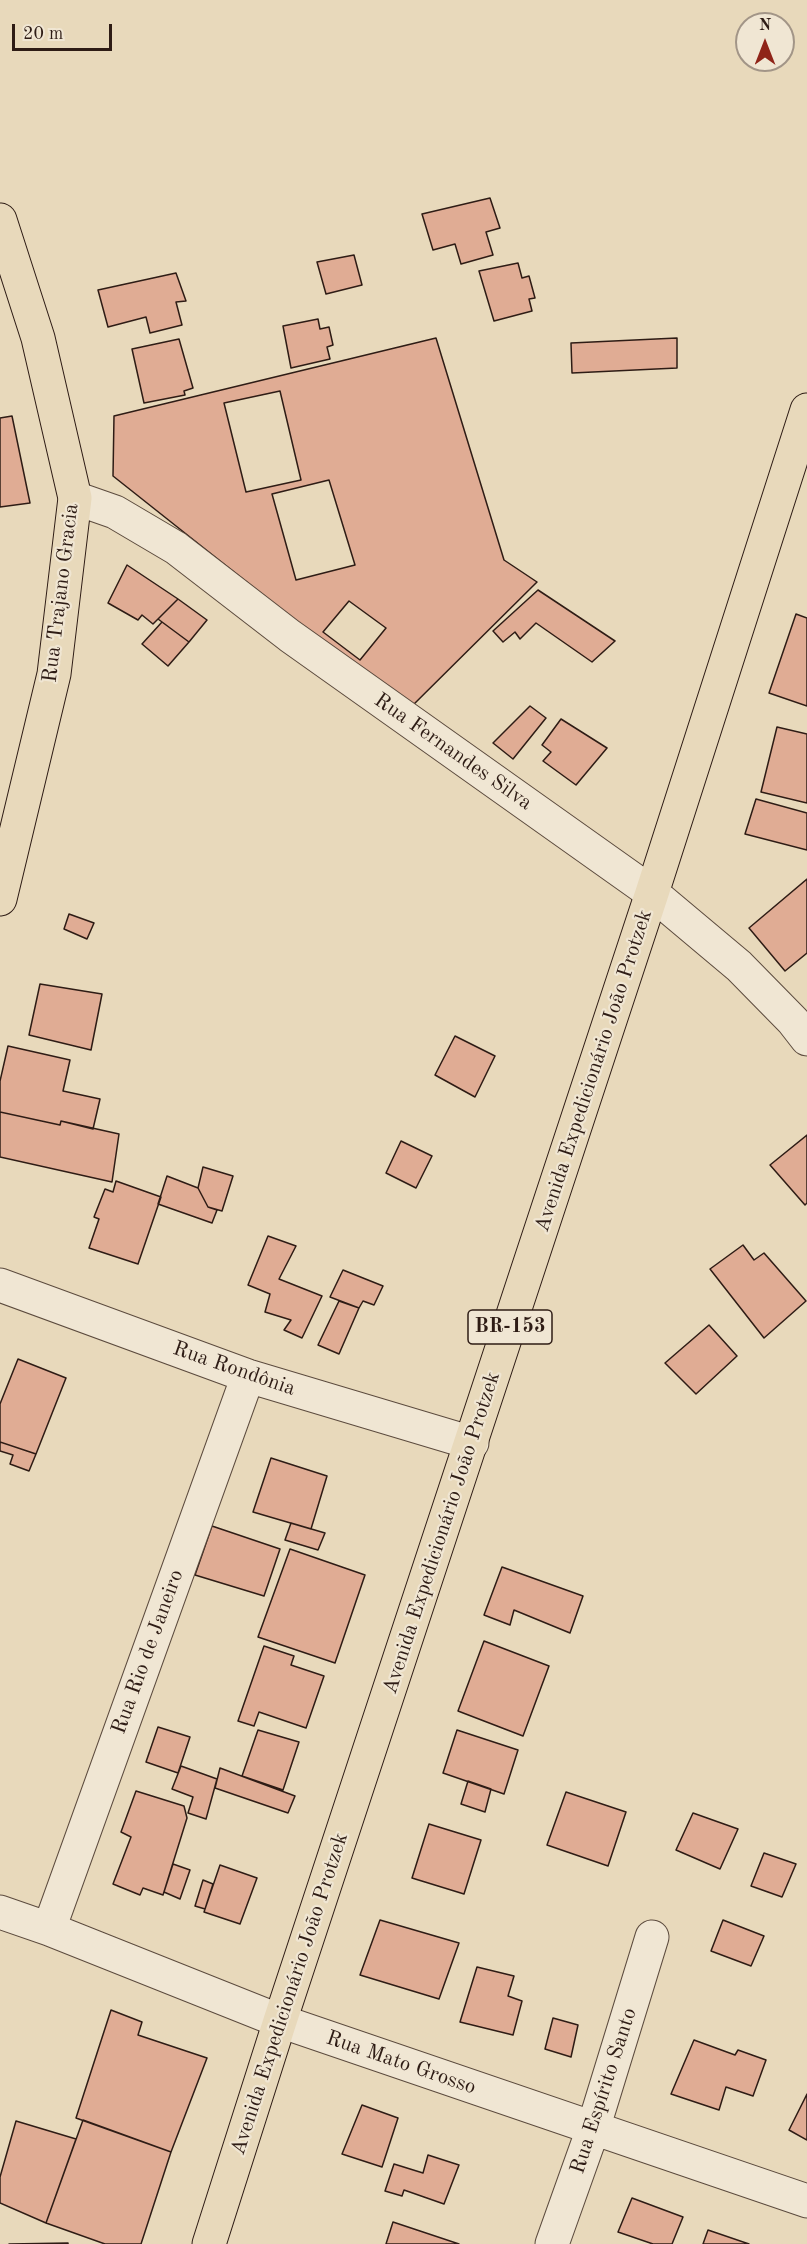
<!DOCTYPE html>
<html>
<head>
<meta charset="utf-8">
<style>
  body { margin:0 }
  #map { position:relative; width:807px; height:2244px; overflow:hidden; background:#e8d9bb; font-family:"Old Standard TT",serif }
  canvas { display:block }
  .north { position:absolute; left:735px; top:12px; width:60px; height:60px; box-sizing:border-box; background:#f0e6d3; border:2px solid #a29587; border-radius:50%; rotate:0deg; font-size:16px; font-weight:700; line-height:24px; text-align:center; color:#2e1c15 }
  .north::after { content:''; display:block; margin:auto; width:21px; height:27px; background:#8f2418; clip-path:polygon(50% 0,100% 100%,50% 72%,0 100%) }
  .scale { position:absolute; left:12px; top:24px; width:100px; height:27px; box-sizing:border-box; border:3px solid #2e1c15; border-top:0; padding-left:8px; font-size:18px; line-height:21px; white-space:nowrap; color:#2e1c15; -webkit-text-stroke:4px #f0e6d3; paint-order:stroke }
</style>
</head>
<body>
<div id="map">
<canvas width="807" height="2244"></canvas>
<div class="north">N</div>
<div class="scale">20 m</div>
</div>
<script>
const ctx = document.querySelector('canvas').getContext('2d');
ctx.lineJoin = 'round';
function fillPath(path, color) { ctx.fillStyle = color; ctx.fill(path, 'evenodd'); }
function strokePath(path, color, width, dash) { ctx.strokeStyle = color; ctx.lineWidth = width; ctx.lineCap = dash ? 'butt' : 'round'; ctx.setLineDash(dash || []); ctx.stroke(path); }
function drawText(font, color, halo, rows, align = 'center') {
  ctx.font = font + ' "Old Standard TT",serif'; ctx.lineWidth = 4.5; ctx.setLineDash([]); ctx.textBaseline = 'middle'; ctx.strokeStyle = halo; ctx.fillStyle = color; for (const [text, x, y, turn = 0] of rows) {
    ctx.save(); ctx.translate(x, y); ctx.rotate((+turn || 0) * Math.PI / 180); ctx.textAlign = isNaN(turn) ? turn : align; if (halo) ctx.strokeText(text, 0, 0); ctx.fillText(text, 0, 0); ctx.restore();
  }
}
const building = new Path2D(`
  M 490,198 L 500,228 L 486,232 L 493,255 L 461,264 L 455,244 L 433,250 L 422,214 Z
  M 354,255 L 362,285 L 326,294 L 317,262 Z
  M 518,263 L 522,278 L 529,276 L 535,298 L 529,299 L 532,311 L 494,321 L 479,271 Z
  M 176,273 L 186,301 L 176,302 L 182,325 L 150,333 L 146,317 L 108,327 L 98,290 Z
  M 318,319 L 320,329 L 329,327 L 333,345 L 327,347 L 330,359 L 291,368 L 283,326 Z
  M 436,338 L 504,560 L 537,582 L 408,710 L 113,476 L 114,416 Z
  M 677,338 L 677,368 L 572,373 L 571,343 Z
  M 179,339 L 193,388 L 184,391 L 185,395 L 144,403 L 132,349 Z
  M 280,391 L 301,480 L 246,492 L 224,403 Z
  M 12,416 L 30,503 L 0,507 L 0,418 Z
  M 329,480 L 355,565 L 296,580 L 272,494 Z
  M 127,565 L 178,599 L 153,624 L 142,615 L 138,620 L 108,603 Z
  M 538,590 L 615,641 L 592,662 L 536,623 L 520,639 L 515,632 L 503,642 L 493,631 Z
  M 178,599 L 207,620 L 189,642 L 158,619 Z
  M 349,601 L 386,628 L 360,660 L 323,632 Z
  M 796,614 L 807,618 L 807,706 L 769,693 Z
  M 162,622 L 189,642 L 168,666 L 142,644 Z
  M 530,706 L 546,718 L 513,759 L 493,743 Z
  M 561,719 L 607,748 L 576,785 L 543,761 L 551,752 L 542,745 Z
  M 777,727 L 807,734 L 807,803 L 761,792 Z
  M 756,799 L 807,813 L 807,850 L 745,834 Z
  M 807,879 L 807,953 L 785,971 L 749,928 Z
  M 69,914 L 94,923 L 87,939 L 64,929 Z
  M 40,984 L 102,994 L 91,1050 L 29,1035 Z
  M 455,1036 L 495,1056 L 475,1097 L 435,1075 Z
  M 8,1046 L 70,1060 L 63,1091 L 100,1099 L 93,1129 L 61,1121 L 60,1125 L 0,1112 L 0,1081 Z
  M 0,1112 L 60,1125 L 61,1121 L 119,1134 L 112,1182 L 0,1157 Z
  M 807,1135 L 807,1203 L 805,1205 L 770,1165 Z
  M 401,1141 L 432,1156 L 416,1188 L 386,1173 Z
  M 203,1167 L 233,1176 L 222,1211 L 208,1207 L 198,1188 Z
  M 167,1176 L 198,1188 L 208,1207 L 217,1210 L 212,1223 L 158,1204 Z
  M 116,1181 L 161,1197 L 138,1264 L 89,1248 L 99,1219 L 94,1217 L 105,1189 L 113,1192 Z
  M 268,1236 L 296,1246 L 279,1279 L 322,1296 L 302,1338 L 284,1330 L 291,1320 L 265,1312 L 270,1294 L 248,1285 Z
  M 743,1245 L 754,1260 L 764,1253 L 806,1301 L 764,1338 L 710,1269 Z
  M 343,1270 L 383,1286 L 374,1305 L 363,1301 L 359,1308 L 330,1297 Z
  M 339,1301 L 359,1308 L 339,1354 L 318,1345 Z
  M 709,1325 L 737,1356 L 696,1394 L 665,1363 Z
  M 18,1359 L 66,1378 L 36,1454 L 0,1442 L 0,1404 Z
  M 0,1442 L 36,1454 L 29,1471 L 10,1464 L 13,1455 L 0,1451 Z
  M 271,1458 L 327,1476 L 311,1529 L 253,1512 Z
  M 291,1523 L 325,1533 L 318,1550 L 285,1540 Z
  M 212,1526 L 280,1549 L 264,1596 L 195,1575 Z
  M 290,1549 L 365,1575 L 335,1663 L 258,1637 Z
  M 502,1567 L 583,1596 L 570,1633 L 514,1610 L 510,1625 L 484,1615 Z
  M 484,1641 L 549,1666 L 523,1736 L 458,1711 Z
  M 264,1646 L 294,1656 L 291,1665 L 324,1676 L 306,1728 L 259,1712 L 254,1726 L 238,1721 Z
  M 158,1727 L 190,1737 L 178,1773 L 146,1762 Z
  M 258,1730 L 299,1742 L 283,1790 L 242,1776 Z
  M 457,1730 L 518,1750 L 504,1794 L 443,1773 Z
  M 181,1766 L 217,1779 L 206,1819 L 188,1813 L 193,1797 L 172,1789 Z
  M 220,1768 L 295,1796 L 288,1813 L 215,1788 Z
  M 468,1781 L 491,1789 L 485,1812 L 461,1804 Z
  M 136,1791 L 184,1806 L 187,1818 L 163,1895 L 143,1888 L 140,1895 L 113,1884 L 131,1837 L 121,1832 Z
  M 566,1792 L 626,1812 L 608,1866 L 547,1845 Z
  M 693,1813 L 738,1829 L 720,1869 L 676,1850 Z
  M 429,1824 L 481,1840 L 464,1894 L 412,1878 Z
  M 764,1853 L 796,1864 L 782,1897 L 751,1886 Z
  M 173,1864 L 190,1870 L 180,1899 L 164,1892 Z
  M 220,1865 L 257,1878 L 240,1924 L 204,1912 Z
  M 203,1880 L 213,1884 L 205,1909 L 195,1906 Z
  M 380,1920 L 459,1943 L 439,1999 L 360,1975 Z
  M 723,1920 L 764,1936 L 751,1966 L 711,1951 Z
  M 477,1967 L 514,1976 L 508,1996 L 522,2001 L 513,2035 L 460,2022 Z
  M 111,2010 L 142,2022 L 138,2035 L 207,2058 L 171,2152 L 76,2118 Z
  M 553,2018 L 578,2025 L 571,2057 L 545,2049 Z
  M 694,2040 L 735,2055 L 738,2050 L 766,2060 L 753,2096 L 726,2087 L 719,2110 L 671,2094 Z
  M 807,2094 L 807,2140 L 789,2130 Z
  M 362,2105 L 398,2118 L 382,2167 L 342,2154 Z
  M 83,2120 L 171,2152 L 141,2244 L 105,2244 L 46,2223 Z
  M 16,2121 L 76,2139 L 46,2223 L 0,2203 L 0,2177 Z
  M 428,2155 L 459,2165 L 444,2204 L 404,2190 L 402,2196 L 385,2191 L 394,2164 L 423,2173 Z
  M 632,2198 L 683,2217 L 672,2244 L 653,2244 L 618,2232 Z
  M 393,2222 L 459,2244 L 386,2244 Z
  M 708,2230 L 749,2244 L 703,2244 Z
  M 68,2243 L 68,2244 L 9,2244 Z`);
const minor = new Path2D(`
  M 75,498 L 115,512 L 176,548 L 290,636 L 652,893 L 739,966 L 793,1021 L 807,1039
  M 0,1285 L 248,1376 L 472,1443
  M 0,1912 L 49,1929 L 280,2021 L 807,2201
  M 49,1929 L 248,1376
  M 552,2244 L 593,2129 L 652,1937`);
const major = new Path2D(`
  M 0,220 L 38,338 L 75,498 L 54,674 L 0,899`);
const highway = new Path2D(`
  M 209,2244 L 280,2021 L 652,893 L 807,410`);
const shields = [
  [510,1327,84]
];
const shieldNames = [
  ["BR-153",510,1327]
];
const streetNames = [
  ["Rua Trajano Gracia",61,593,-83],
  ["Rua Fernandes Silva",453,752,35],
  ["Avenida Expedicionário João Protzek",594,1071,-72],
  ["Rua Rondônia",234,1369,19],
  ["Avenida Expedicionário João Protzek",442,1533,-72],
  ["Rua Rio de Janeiro",148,1652,-70],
  ["Avenida Expedicionário João Protzek",290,1994,-72],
  ["Rua Mato Grosso",401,2063,19],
  ["Rua Espírito Santo",604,2091,-72]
];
fillPath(building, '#e0ac94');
strokePath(building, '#2e1c15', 1.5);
strokePath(minor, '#5c4b3e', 35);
strokePath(major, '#2e1c15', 35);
strokePath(highway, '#2e1c15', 35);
strokePath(minor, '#f0e6d3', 33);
strokePath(major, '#e8d9bb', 33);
strokePath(highway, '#e8d9bb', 33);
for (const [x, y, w] of shields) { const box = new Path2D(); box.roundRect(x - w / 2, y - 17, w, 34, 4.5); ctx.fillStyle = '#f0e6d3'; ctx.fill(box); strokePath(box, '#2e1c15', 1.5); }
drawText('bold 20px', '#2e1c15', null, shieldNames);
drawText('21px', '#2e1c15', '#f0e6d3', streetNames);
</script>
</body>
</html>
